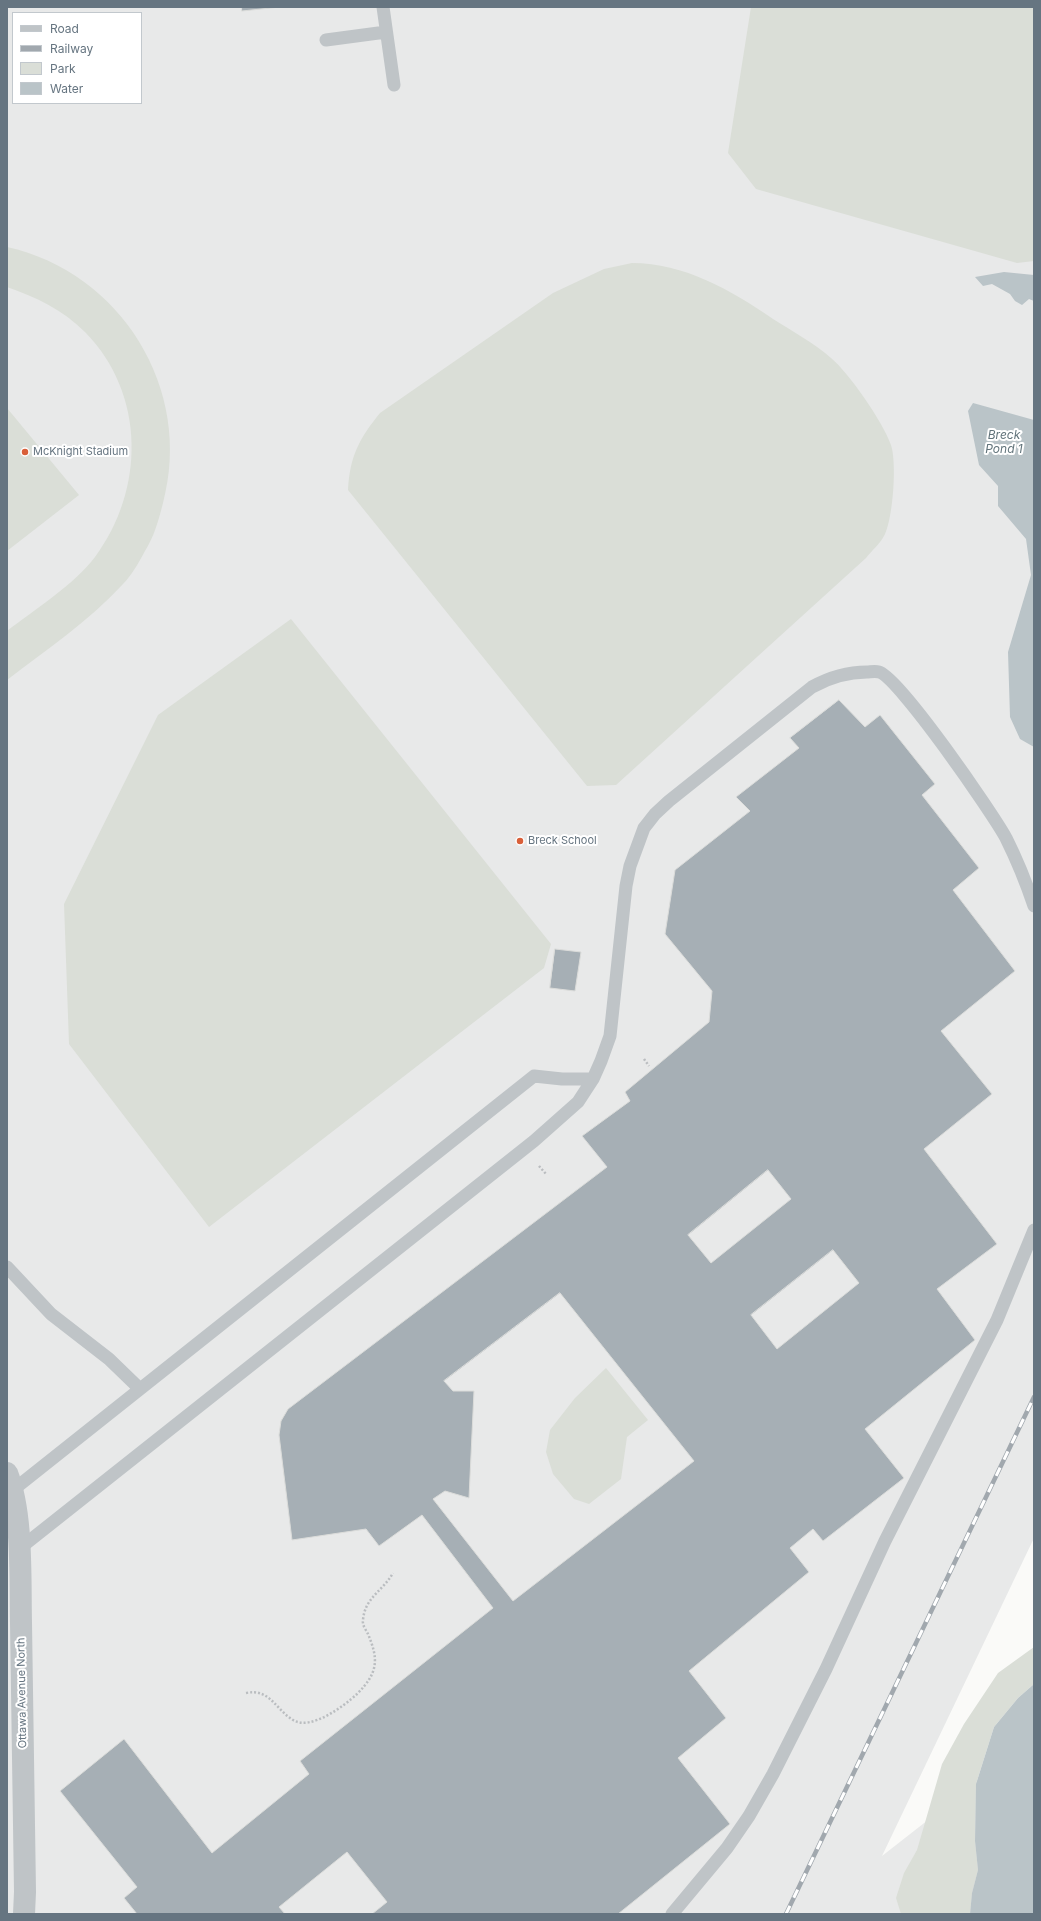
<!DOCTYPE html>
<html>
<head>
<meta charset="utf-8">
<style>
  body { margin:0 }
  #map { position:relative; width:1041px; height:1921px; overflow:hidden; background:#fafaf8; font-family:Inter,sans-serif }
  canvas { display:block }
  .frame { position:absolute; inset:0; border:8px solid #667581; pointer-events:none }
  .legend { position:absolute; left:12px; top:12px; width:130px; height:92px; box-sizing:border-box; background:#fff; border:1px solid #c2c8cd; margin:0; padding:5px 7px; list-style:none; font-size:12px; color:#667581 }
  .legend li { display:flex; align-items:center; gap:8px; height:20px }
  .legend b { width:20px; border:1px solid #c2c8cd }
</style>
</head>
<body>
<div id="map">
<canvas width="1041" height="1921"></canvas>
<div class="frame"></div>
<ul class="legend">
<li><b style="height:5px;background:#bfc4c7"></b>Road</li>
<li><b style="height:5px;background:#a1a8ae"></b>Railway</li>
<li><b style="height:11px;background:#daded7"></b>Park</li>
<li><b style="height:11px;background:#bac4c8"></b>Water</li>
</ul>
</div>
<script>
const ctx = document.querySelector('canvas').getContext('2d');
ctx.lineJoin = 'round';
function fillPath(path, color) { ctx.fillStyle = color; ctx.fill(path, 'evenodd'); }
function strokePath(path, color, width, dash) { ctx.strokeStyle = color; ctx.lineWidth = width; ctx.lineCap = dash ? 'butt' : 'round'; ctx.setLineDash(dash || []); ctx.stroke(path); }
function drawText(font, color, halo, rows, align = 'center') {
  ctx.font = font + ' Inter,sans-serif'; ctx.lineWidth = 4; ctx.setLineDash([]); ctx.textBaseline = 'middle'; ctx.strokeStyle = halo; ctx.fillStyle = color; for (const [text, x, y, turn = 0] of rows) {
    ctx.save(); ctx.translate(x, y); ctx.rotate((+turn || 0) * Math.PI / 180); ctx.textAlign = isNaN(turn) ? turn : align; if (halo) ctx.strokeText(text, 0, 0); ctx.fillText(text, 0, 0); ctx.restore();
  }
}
const built = new Path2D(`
  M 7,7 L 1034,7 L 1034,1538 L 882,1856 L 1034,1737 L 1034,1914 L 7,1914 ZM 13,13 L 141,13 L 141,103 L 13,103 Z`);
const green = new Path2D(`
  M 751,7 L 1034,7 L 1034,261 L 1017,263 L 756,189 L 728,153 Z
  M 7,247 C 121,272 194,390 163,503 C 159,519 154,537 145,551 C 139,562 132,575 123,584 C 89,621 46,650 7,680 L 7,631 C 34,610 75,584 95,557 C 145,490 146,394 85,332 C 63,310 36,297 7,287 Z
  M 632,263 C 684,263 731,290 773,319 C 792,331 814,343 831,358 C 849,373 883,422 891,445 C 897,463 893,517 885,534 C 881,543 872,550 866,558 L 616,785 L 587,786 L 348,490 C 350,456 359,439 380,413 L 553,293 L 604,269 Z
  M 7,408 L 79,495 L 7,551 Z
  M 291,619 L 551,944 L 544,968 L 209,1227 L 69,1044 L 64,904 L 158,715 Z
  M 606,1368 L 648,1420 L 627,1437 L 621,1479 L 589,1504 L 574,1499 L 553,1474 L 546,1452 L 550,1430 L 575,1398 Z
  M 1034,1647 L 1034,1684 L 1018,1698 L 994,1727 L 976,1784 L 975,1841 L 978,1870 L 972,1893 L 970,1914 L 901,1914 L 896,1898 L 904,1873 L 917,1850 L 942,1764 L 964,1724 L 998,1673 Z`);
const water = new Path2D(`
  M 1004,272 L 1034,275 L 1034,301 L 1029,299 L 1022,305 L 1015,301 L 1010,294 L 992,284 L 983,286 L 975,277 Z
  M 973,403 L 1034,420 L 1034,747 L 1020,739 L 1010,717 L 1008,652 L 1031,575 L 1026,539 L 998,506 L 998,486 L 979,465 L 968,411 Z
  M 1034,1684 L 1034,1914 L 970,1914 L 972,1893 L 978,1870 L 975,1841 L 976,1784 L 994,1727 L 1018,1698 Z`);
const building = new Path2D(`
  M 242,7 L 280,7 L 242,11 Z
  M 839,700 L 865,727 L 880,715 L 935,784 L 922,795 L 979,868 L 953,890 L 1015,971 L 941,1031 L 992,1094 L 924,1149 L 997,1244 L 937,1289 L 975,1340 L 865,1429 L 904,1478 L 823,1541 L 813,1529 L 790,1548 L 809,1572 L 689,1671 L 726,1718 L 678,1758 L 730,1824 L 618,1914 L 372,1914 L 387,1902 L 347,1852 L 279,1907 L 285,1914 L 137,1914 L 124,1898 L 137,1887 L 60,1791 L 124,1739 L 212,1853 L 309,1774 L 300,1761 L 493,1608 L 422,1515 L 379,1546 L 366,1529 L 292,1540 L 279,1435 L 281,1421 L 288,1409 L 607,1167 L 582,1136 L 630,1101 L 625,1092 L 709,1022 L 712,991 L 665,934 L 675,870 L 750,811 L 736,797 L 799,748 L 790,738 ZM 768,1170 L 791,1199 L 711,1263 L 688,1235 ZM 833,1250 L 859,1283 L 777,1349 L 751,1315 ZM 560,1293 L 694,1461 L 513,1601 L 433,1499 L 445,1491 L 469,1498 L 474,1391 L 453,1391 L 444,1381 Z
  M 555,949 L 581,952 L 575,991 L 550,988 Z`);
const path = new Path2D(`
  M 644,1059 L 649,1066
  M 539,1166 L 546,1174
  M 246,1693 C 270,1688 276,1710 293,1720 C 311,1731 344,1706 357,1694 C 378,1673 379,1660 368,1634 C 366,1630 362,1625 363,1620 C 365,1597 383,1591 393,1573`);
const lane = new Path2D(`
  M 383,7 L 394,85
  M 326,40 L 386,32
  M 7,1267 L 51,1314 L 109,1359 L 140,1389
  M 13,1490 L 534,1076 L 562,1079 L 593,1079
  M 19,1549 L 534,1141 L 578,1102 L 593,1079 L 601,1061 L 610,1036 L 626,886 L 630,866 L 644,828 L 655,814 L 669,801 L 812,687 C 830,677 846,672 867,672 C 870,672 875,671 879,672 C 899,677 993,814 1006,838 C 1017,860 1026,882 1034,906
  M 672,1914 L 727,1848 L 749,1816 L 773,1774 L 826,1669 L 885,1541 L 997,1320 L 1034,1230`);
const street = new Path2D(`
  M 7,1473 C 23,1515 20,1577 21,1623 C 23,1712 24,1802 25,1892 L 24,1914`);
const rail = new Path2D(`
  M 786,1914 L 1034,1397`);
const markers = [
  [25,452,4,"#d95f39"],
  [520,841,4,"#d95f39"]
];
const poiNames = [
  ["McKnight Stadium",33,452],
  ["Breck School",528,841]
];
const streetNames = [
  ["Ottawa Avenue North",22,1693,-91]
];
const waterNames = [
  ["Breck",1004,435],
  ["Pond 1",1004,449]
];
fillPath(built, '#e8e9e9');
fillPath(green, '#daded7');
fillPath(water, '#bac4c8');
fillPath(building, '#a6afb5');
strokePath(building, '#dbdcda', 1);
strokePath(path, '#babdc0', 2.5, [2, 2]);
strokePath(lane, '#bfc4c7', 13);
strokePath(street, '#bfc4c7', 22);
strokePath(rail, '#a1a8ae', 4.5);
strokePath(rail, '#fff', 3, [9]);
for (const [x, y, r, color] of markers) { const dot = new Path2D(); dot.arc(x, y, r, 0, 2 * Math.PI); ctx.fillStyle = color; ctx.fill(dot); strokePath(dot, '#fff', 1.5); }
drawText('11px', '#667581', '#fff', poiNames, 'left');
drawText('11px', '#667581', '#fff', streetNames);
drawText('italic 12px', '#61737a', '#fff', waterNames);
</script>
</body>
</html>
